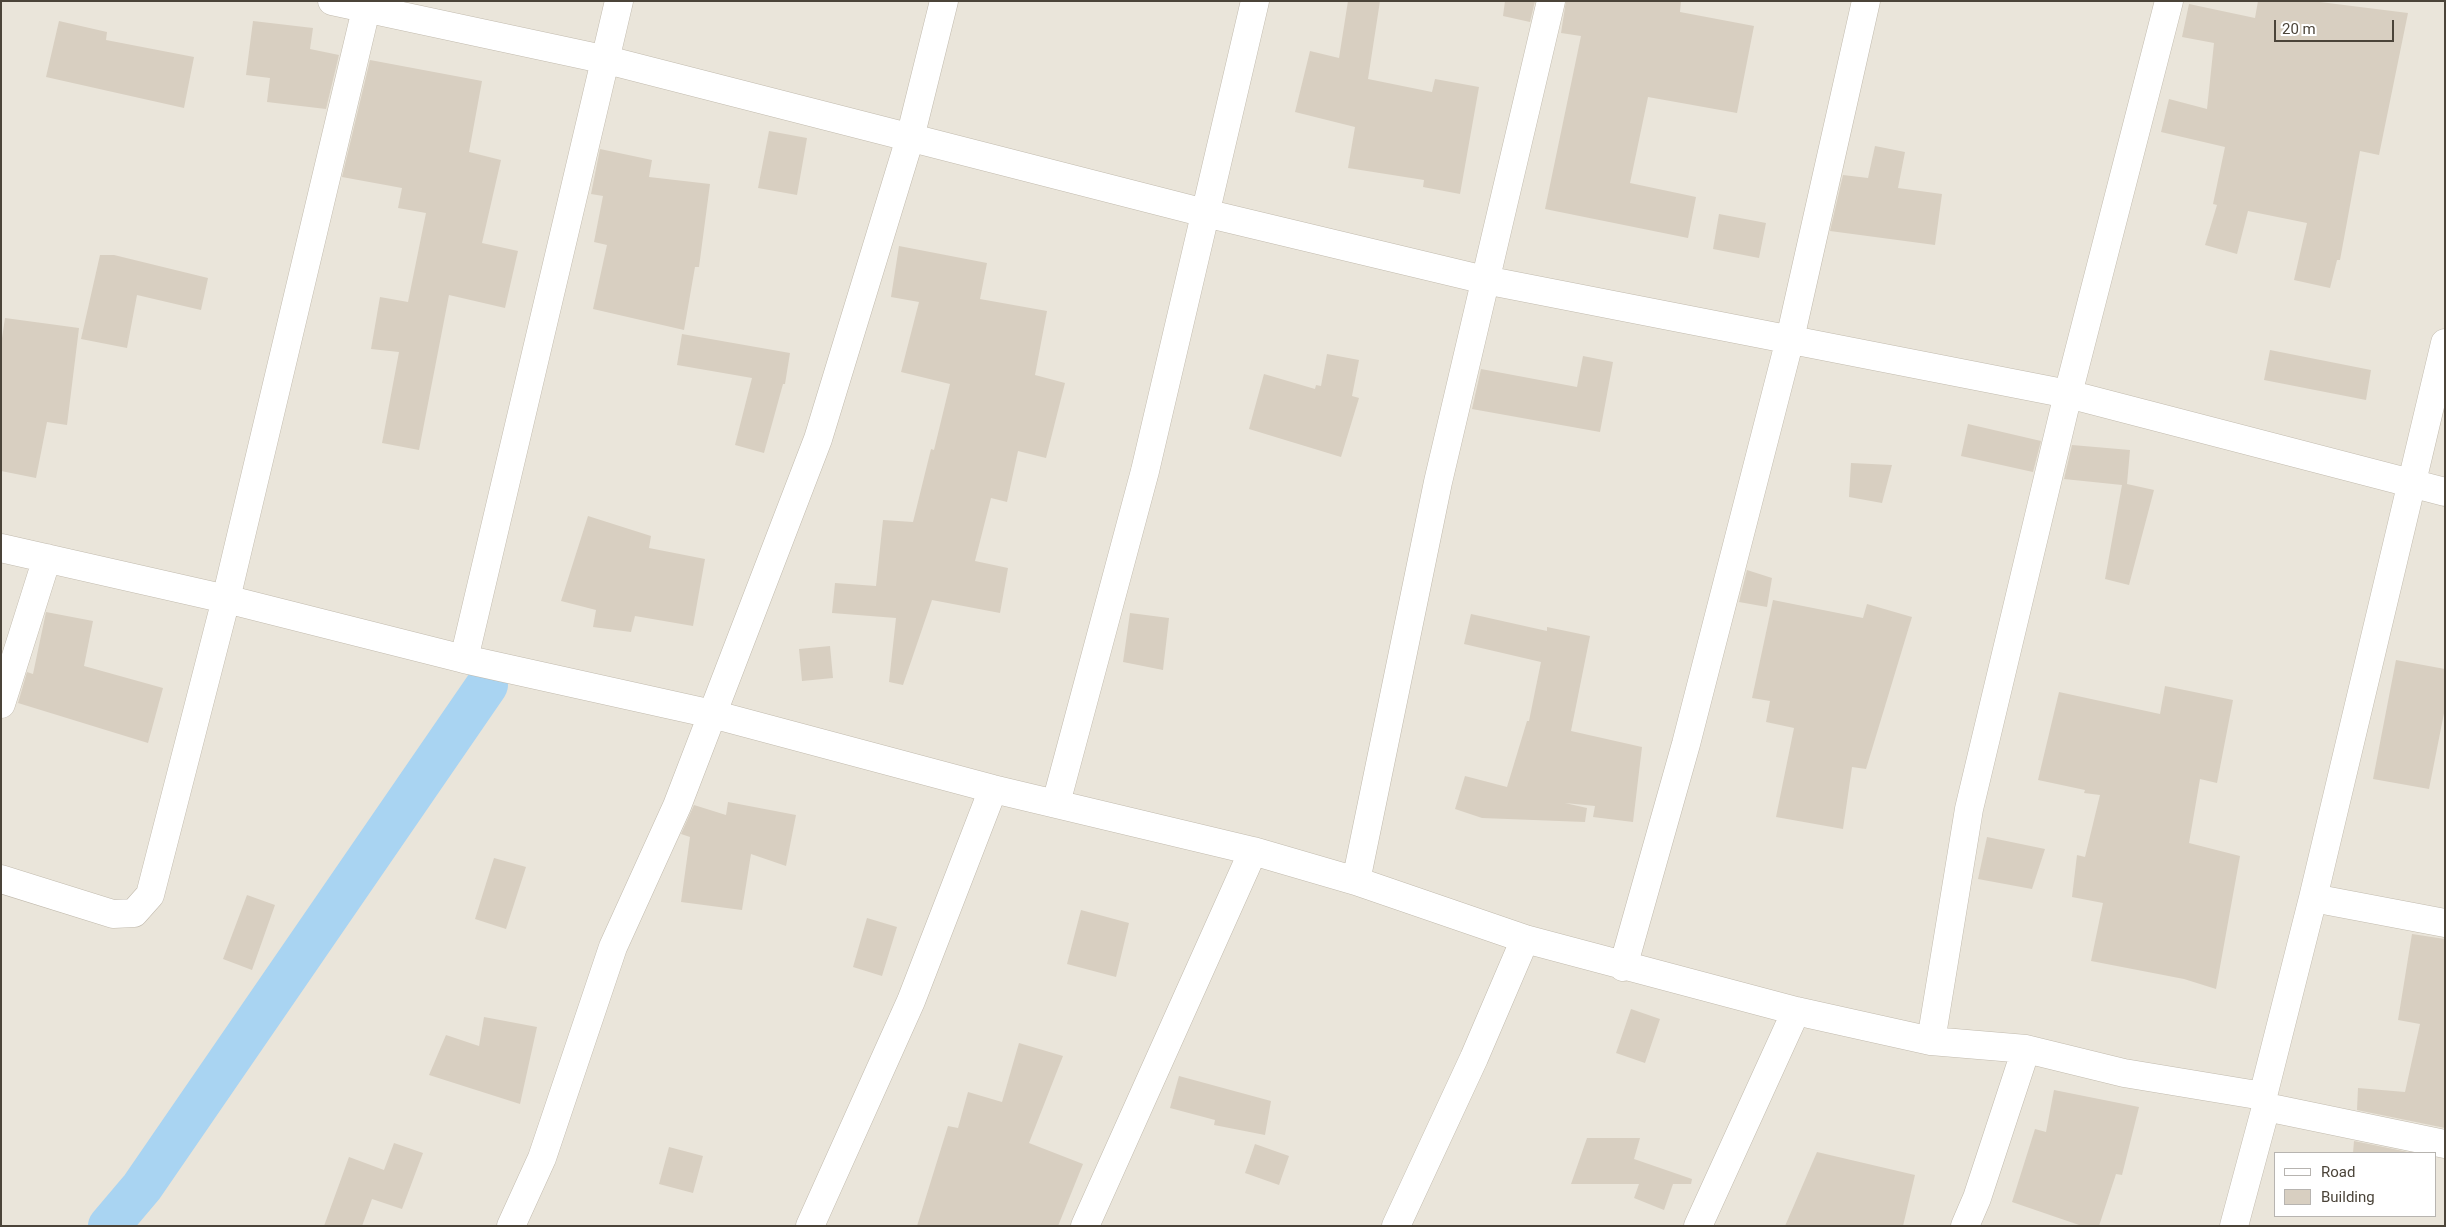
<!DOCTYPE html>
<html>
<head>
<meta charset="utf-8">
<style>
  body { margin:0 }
  #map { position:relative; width:2446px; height:1227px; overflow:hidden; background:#f6f3ec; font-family:Roboto,sans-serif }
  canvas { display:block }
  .frame { position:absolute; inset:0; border:2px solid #4b4439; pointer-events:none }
  .legend { position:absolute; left:2274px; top:1152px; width:162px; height:65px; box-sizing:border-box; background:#fff; border:1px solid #b7b4b0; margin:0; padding:6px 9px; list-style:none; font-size:15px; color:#4b4439 }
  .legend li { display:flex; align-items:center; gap:10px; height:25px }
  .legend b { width:25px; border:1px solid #b7b4b0 }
  .scale { position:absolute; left:2274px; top:20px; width:120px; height:22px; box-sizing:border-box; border:2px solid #4b4439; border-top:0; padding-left:6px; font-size:15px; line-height:18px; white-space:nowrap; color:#4b4439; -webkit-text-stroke:4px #fff; paint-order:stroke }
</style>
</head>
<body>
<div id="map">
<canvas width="2446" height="1227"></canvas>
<div class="frame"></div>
<ul class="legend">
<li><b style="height:6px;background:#fff"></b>Road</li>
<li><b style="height:14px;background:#d8cfc1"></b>Building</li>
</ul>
<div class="scale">20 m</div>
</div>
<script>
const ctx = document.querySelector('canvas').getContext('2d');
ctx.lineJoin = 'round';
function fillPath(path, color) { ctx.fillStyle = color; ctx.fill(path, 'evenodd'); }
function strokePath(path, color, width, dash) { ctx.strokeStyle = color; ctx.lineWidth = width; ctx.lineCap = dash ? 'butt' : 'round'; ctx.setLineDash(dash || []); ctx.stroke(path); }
const residential = new Path2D(`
  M 1,1 L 2445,1 L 2445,1226 L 1,1226 ZM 2275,1153 L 2435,1153 L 2435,1216 L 2275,1216 Z`);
const canal = new Path2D(`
  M 109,1226 L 142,1187 L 487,685`);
const building = new Path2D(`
  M 1348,1 L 1380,1 L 1368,79 L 1432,92 L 1435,79 L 1479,87 L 1460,194 L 1423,187 L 1424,180 L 1348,168 L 1355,127 L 1295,112 L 1310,51 L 1339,58 Z
  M 1505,1 L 1535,1 L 1530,22 L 1503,16 Z
  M 1566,1 L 1681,1 L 1680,12 L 1754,26 L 1737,113 L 1648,97 L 1630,183 L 1696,197 L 1688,238 L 1545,209 L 1581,36 L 1561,33 Z
  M 2258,1 L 2312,1 L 2408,13 L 2379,155 L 2360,151 L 2340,260 L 2337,260 L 2330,288 L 2294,280 L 2307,223 L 2248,211 L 2237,254 L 2205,245 L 2217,205 L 2213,204 L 2225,147 L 2161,132 L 2169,99 L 2207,109 L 2214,43 L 2182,37 L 2189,4 L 2255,18 Z
  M 59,21 L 107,32 L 106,40 L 194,57 L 184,108 L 46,77 Z
  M 253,21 L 313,28 L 310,49 L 339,55 L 326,109 L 267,102 L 270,78 L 246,75 Z
  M 370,60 L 482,81 L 469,152 L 501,160 L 482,243 L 518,251 L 505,308 L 449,295 L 419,450 L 382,443 L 399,352 L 371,349 L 380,297 L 408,302 L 426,213 L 398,208 L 402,188 L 342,177 Z
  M 769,131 L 807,138 L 797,195 L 758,188 Z
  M 1875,146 L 1905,152 L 1898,188 L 1942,194 L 1935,245 L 1830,231 L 1843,175 L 1868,178 Z
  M 600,149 L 652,160 L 649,177 L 710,184 L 699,267 L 695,267 L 684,330 L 593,309 L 607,245 L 594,242 L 603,196 L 591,194 Z
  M 1719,214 L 1766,223 L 1759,258 L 1713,249 Z
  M 899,246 L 987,263 L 980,299 L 1047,311 L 1035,375 L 1065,383 L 1046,458 L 1018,451 L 1007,502 L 991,498 L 975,561 L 1008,568 L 1000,613 L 932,600 L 903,685 L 889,682 L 896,618 L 832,613 L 835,583 L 876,586 L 883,520 L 913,522 L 931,449 L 934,450 L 950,384 L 901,372 L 919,302 L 891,297 Z
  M 100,255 L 114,255 L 208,278 L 201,310 L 137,295 L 127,348 L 81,339 Z
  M 5,318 L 79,328 L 67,425 L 47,422 L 36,478 L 1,471 L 1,345 Z
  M 682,334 L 790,353 L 785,384 L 783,384 L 764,453 L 735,445 L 752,378 L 677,365 Z
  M 2270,350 L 2371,370 L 2366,400 L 2264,380 Z
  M 1327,354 L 1359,360 L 1352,396 L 1359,398 L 1341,457 L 1249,429 L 1264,374 L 1315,389 L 1316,385 L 1321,386 Z
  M 1583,356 L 1613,362 L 1600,432 L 1472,409 L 1481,369 L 1577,387 Z
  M 1968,424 L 2041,441 L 2033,472 L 1961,456 Z
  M 2072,445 L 2130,450 L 2127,484 L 2154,490 L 2129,585 L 2105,579 L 2122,485 L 2064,479 Z
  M 1851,463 L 1892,465 L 1882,503 L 1849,497 Z
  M 588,516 L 651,536 L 649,548 L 705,559 L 693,626 L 635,616 L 631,632 L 593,627 L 596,610 L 561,601 Z
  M 1747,570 L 1772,578 L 1767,607 L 1739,602 Z
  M 1773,600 L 1863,618 L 1867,604 L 1912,617 L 1866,769 L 1852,767 L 1843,829 L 1776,817 L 1794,728 L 1766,722 L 1770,701 L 1752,698 Z
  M 46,612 L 93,621 L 84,666 L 163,688 L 148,743 L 18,703 L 27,672 L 33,674 Z
  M 1130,613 L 1169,618 L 1163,670 L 1123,662 Z
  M 1471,614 L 1547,631 L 1547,627 L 1590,636 L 1571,731 L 1642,747 L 1633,822 L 1593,817 L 1595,806 L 1565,803 L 1587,808 L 1585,822 L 1482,818 L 1455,809 L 1465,776 L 1507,787 L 1527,721 L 1529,721 L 1541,662 L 1464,644 Z
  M 830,646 L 833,678 L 802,681 L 799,649 Z
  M 2396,660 L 2445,669 L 2445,708 L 2429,789 L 2373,779 Z
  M 2165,686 L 2233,700 L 2217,783 L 2200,779 L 2189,843 L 2240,856 L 2216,989 L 2184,979 L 2091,961 L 2103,903 L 2072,897 L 2077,855 L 2085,857 L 2100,795 L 2084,793 L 2085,790 L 2038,780 L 2059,692 L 2160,714 Z
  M 728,802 L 796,815 L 786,866 L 751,854 L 742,910 L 681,902 L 690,837 L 681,834 L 694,805 L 726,815 Z
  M 1987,837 L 2045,849 L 2032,889 L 1978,879 Z
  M 494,858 L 526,867 L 506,929 L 475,919 Z
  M 247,895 L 275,905 L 252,970 L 223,959 Z
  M 1081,910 L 1129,923 L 1116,977 L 1067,964 Z
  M 867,918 L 897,927 L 882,976 L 853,967 Z
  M 2412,934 L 2445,939 L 2445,1128 L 2357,1110 L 2358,1088 L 2405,1092 L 2420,1024 L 2398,1020 Z
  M 1631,1009 L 1660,1019 L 1645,1063 L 1616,1053 Z
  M 484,1017 L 537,1027 L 520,1104 L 429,1075 L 446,1035 L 479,1046 Z
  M 1019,1043 L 1063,1056 L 1029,1143 L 1083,1164 L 1058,1226 L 917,1226 L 948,1126 L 958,1128 L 968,1092 L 1002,1102 Z
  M 1179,1076 L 1271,1101 L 1265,1135 L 1214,1125 L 1215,1120 L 1170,1108 Z
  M 2054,1090 L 2139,1107 L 2122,1175 L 2116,1174 L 2099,1226 L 2082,1226 L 2012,1202 L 2035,1129 L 2046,1132 Z
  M 1587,1138 L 1640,1138 L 1634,1159 L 1692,1179 L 1691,1184 L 1673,1184 L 1664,1210 L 1634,1198 L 1639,1184 L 1571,1184 Z
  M 2354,1141 L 2413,1153 L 2353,1153 Z
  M 394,1143 L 423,1153 L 402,1209 L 372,1199 L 362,1226 L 324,1226 L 349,1157 L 384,1170 Z
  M 1255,1144 L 1289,1156 L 1279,1185 L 1245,1173 Z
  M 669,1147 L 703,1156 L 693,1193 L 659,1184 Z
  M 1817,1152 L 1915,1175 L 1903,1226 L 1785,1226 Z`);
const minor = new Path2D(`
  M 332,1 L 607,60 L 1205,213 L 1485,280 L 2068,394 L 2445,492
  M 1,548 L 226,599 L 464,659 L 712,714 L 993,789 L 1253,851 L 1356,881 L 1525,939 L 1796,1011 L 1931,1041 L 2026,1049 L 2124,1073 L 2263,1096
  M 464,659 L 619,1
  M 1,704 L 47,558
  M 1056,803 L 1145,471 L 1255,1
  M 1,879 L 113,914 L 134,913 L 150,895 L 226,599 L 368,1
  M 1356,881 L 1438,482 L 1551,1
  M 2313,898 L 2445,923
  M 1623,967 L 1686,744 L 1790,339 L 1866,1
  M 1931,1041 L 1969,809 L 2068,394 L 2169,1
  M 2266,1107 L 2445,1144
  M 511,1226 L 542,1158 L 613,947 L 677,806 L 818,439 L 910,138 L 944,1
  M 810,1226 L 911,1001 L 993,789
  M 1085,1226 L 1253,851
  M 1396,1226 L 1474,1058 L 1525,939
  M 1698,1226 L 1796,1011
  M 1965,1226 L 1977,1198 L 2026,1049
  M 2234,1226 L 2266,1107 L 2263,1096 L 2313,898 L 2445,343`);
fillPath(residential, '#eae5da');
strokePath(canal, '#a9d4f2', 42);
fillPath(building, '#d8cfc1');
strokePath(minor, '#c2bbae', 29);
strokePath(minor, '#fff', 28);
</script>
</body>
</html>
